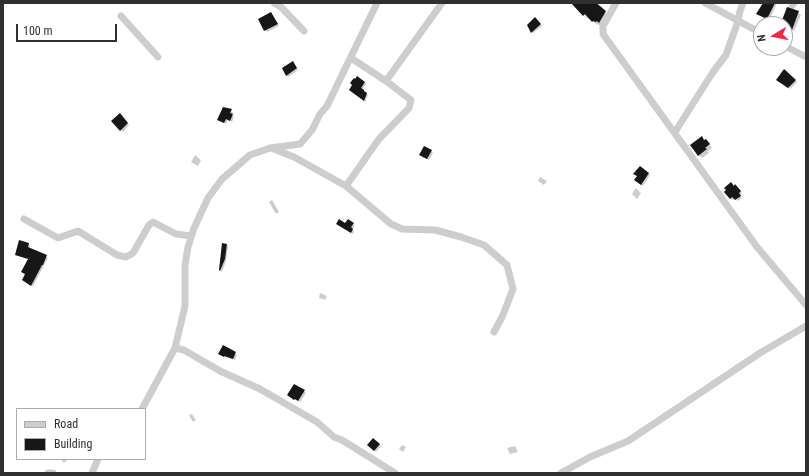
<!DOCTYPE html>
<html>
<head>
<meta charset="utf-8">
<style>
  body { margin:0 }
  #map { position:relative; width:809px; height:476px; overflow:hidden; background:#fff; font-family:"Roboto Condensed",sans-serif }
  canvas { display:block }
  .frame { position:absolute; inset:0; border:4px solid #303030; pointer-events:none }
  .legend { position:absolute; left:16px; top:408px; width:130px; height:52px; box-sizing:border-box; background:#fff; border:1px solid #acacac; margin:0; padding:5px 7px; list-style:none; font-size:12px; color:#303030 }
  .legend li { display:flex; align-items:center; gap:8px; height:20px }
  .legend b { width:20px; border:1px solid #acacac }
  .north { position:absolute; left:753px; top:16px; width:40px; height:40px; box-sizing:border-box; background:#fff; border:1px solid #acacac; border-radius:50%; rotate:260deg; font-size:11px; font-weight:700; line-height:16px; text-align:center; color:#303030 }
  .north::after { content:''; display:block; margin:auto; width:14px; height:18px; background:#ed2b44; clip-path:polygon(50% 0,100% 100%,50% 72%,0 100%) }
  .scale { position:absolute; left:16px; top:24px; width:101px; height:18px; box-sizing:border-box; border:2px solid #303030; border-top:0; padding-left:5px; font-size:12px; line-height:14px; white-space:nowrap; color:#303030; -webkit-text-stroke:3px #fff; paint-order:stroke }
</style>
</head>
<body>
<div id="map">
<canvas width="809" height="476"></canvas>
<div class="frame"></div>
<ul class="legend">
<li><b style="height:5px;background:#cdcdcd"></b>Road</li>
<li><b style="height:11px;background:#171717"></b>Building</li>
</ul>
<div class="north">N</div>
<div class="scale">100 m</div>
</div>
<script>
const ctx = document.querySelector('canvas').getContext('2d');
ctx.lineJoin = 'round';
function fillPath(path, color) { ctx.fillStyle = color; ctx.fill(path, 'evenodd'); }
function strokePath(path, color, width, dash) { ctx.strokeStyle = color; ctx.lineWidth = width; ctx.lineCap = dash ? 'butt' : 'round'; ctx.setLineDash(dash || []); ctx.stroke(path); }
const shadow = new Path2D(`
  M 572,3 L 598,3 L 603,8 L 602,9 L 609,16 L 600,26 L 598,24 L 597,25 L 589,18 L 588,19 Z
  M 764,3 L 777,3 L 769,21 L 758,14 Z
  M 790,3 L 798,3 L 793,10 L 801,15 L 794,31 L 789,28 L 785,38 L 785,24 L 782,24 Z
  M 271,13 L 279,26 L 267,32 L 265,30 Z
  M 535,18 L 542,26 L 533,33 L 528,26 Z
  M 294,64 L 298,70 L 288,77 L 283,69 Z
  M 785,70 L 797,82 L 790,89 L 779,82 Z
  M 364,83 L 366,84 L 362,90 L 368,95 L 365,102 L 350,90 Z
  M 223,108 L 233,112 L 232,115 L 234,117 L 232,122 L 228,120 L 226,124 L 220,121 Z
  M 122,116 L 129,125 L 123,132 L 112,121 Z
  M 705,141 L 709,143 L 712,148 L 708,151 L 709,153 L 702,158 L 699,155 Z
  M 431,151 L 433,153 L 429,160 L 422,157 Z
  M 195,155 L 201,160 L 198,166 L 191,162 Z
  M 648,173 L 650,175 L 643,186 L 637,182 L 638,177 L 635,174 Z
  M 540,177 L 547,181 L 544,185 L 538,181 Z
  M 735,186 L 742,193 L 740,195 L 742,198 L 738,201 L 735,198 L 732,200 L 725,192 Z
  M 636,188 L 641,193 L 637,199 L 632,194 Z
  M 272,200 L 279,212 L 276,214 L 269,202 Z
  M 353,224 L 355,226 L 352,229 L 354,231 L 353,234 L 339,225 Z
  M 28,244 L 30,246 L 29,249 L 48,258 L 33,286 L 25,281 L 26,275 L 22,272 L 28,259 L 16,255 Z
  M 227,245 L 228,246 L 226,261 L 222,272 L 220,270 Z
  M 320,293 L 327,296 L 325,300 L 319,298 Z
  M 223,347 L 237,355 L 235,360 L 226,357 L 226,358 L 220,354 Z
  M 294,385 L 306,393 L 300,402 L 290,397 Z
  M 192,414 L 196,420 L 193,422 L 189,415 Z
  M 373,439 L 381,446 L 376,452 L 368,445 Z
  M 402,445 L 406,447 L 403,452 L 399,449 Z
  M 515,446 L 518,452 L 510,454 L 507,448 Z
  M 61,459 L 66,459 L 67,460 L 64,463 Z`);
const building = new Path2D(`
  M 571,3 L 596,3 L 606,11 L 599,23 L 597,21 L 596,22 L 593,21 L 592,22 L 585,14 L 583,16 Z
  M 763,3 L 775,3 L 767,19 L 756,14 Z
  M 787,7 L 799,11 L 792,30 L 785,25 L 785,24 L 781,23 Z
  M 271,12 L 278,24 L 264,31 L 258,19 Z
  M 535,17 L 541,24 L 531,33 L 527,25 Z
  M 293,61 L 297,68 L 286,76 L 282,68 Z
  M 784,69 L 796,80 L 788,88 L 776,80 Z
  M 357,76 L 365,82 L 361,88 L 364,90 L 364,91 L 367,93 L 364,101 L 349,90 L 352,85 L 350,83 L 354,78 L 355,79 Z
  M 223,107 L 232,109 L 230,113 L 233,114 L 230,121 L 226,119 L 224,123 L 217,120 Z
  M 120,113 L 128,123 L 120,131 L 111,121 Z
  M 702,136 L 704,140 L 706,139 L 710,144 L 705,148 L 707,149 L 698,156 L 690,145 Z
  M 424,146 L 432,150 L 427,159 L 419,155 Z
  M 640,166 L 649,173 L 641,185 L 634,180 L 637,176 L 633,174 Z
  M 731,182 L 734,186 L 735,184 L 741,191 L 739,193 L 741,196 L 735,200 L 732,197 L 730,199 L 724,192 L 726,190 L 724,188 Z
  M 339,219 L 345,223 L 348,219 L 354,223 L 351,227 L 353,229 L 351,233 L 336,224 Z
  M 19,240 L 29,243 L 28,247 L 47,255 L 43,265 L 42,265 L 31,286 L 22,280 L 25,274 L 21,272 L 28,259 L 15,255 Z
  M 222,243 L 227,244 L 225,259 L 220,271 L 219,270 Z
  M 223,345 L 236,352 L 233,359 L 224,356 L 224,357 L 218,354 Z
  M 294,384 L 305,390 L 298,401 L 295,399 L 294,400 L 287,395 Z
  M 373,438 L 380,444 L 374,451 L 367,445 Z`);
const minor = new Path2D(`
  M 274,3 L 281,7 L 304,31
  M 616,3 L 603,26 L 603,34 L 757,247 L 806,305
  M 705,3 L 761,33
  M 121,16 L 158,57
  M 785,46 L 806,57
  M 351,58 L 386,81
  M 675,132 L 713,72 L 726,55 L 738,21 L 740,11 L 743,3
  M 271,148 L 294,157 L 346,186 L 379,139 L 409,108 L 411,100 L 386,81 L 442,3
  M 346,186 L 391,224 L 402,229 L 435,230 L 461,237 L 484,245 L 507,265 L 513,289 L 503,315 L 494,332
  M 24,219 L 58,238 L 78,231 L 117,255 L 126,257 L 133,253 L 149,225 L 153,222 L 176,234 L 191,236
  M 175,348 L 184,350 L 220,371 L 260,389 L 317,422 L 334,437 L 342,440 L 395,473
  M 142,409 L 175,348 L 185,306 L 185,265 L 188,247 L 194,228 L 208,198 L 222,179 L 250,155 L 270,148 L 300,144 L 312,130 L 320,114 L 327,106 L 377,3
  M 48,473 L 53,473
  M 92,473 L 98,459
  M 561,473 L 590,457 L 628,441 L 760,353 L 806,326`);
fillPath(shadow, '#0003');
fillPath(building, '#171717');
strokePath(minor, '#cdcdcd', 7);
</script>
</body>
</html>
